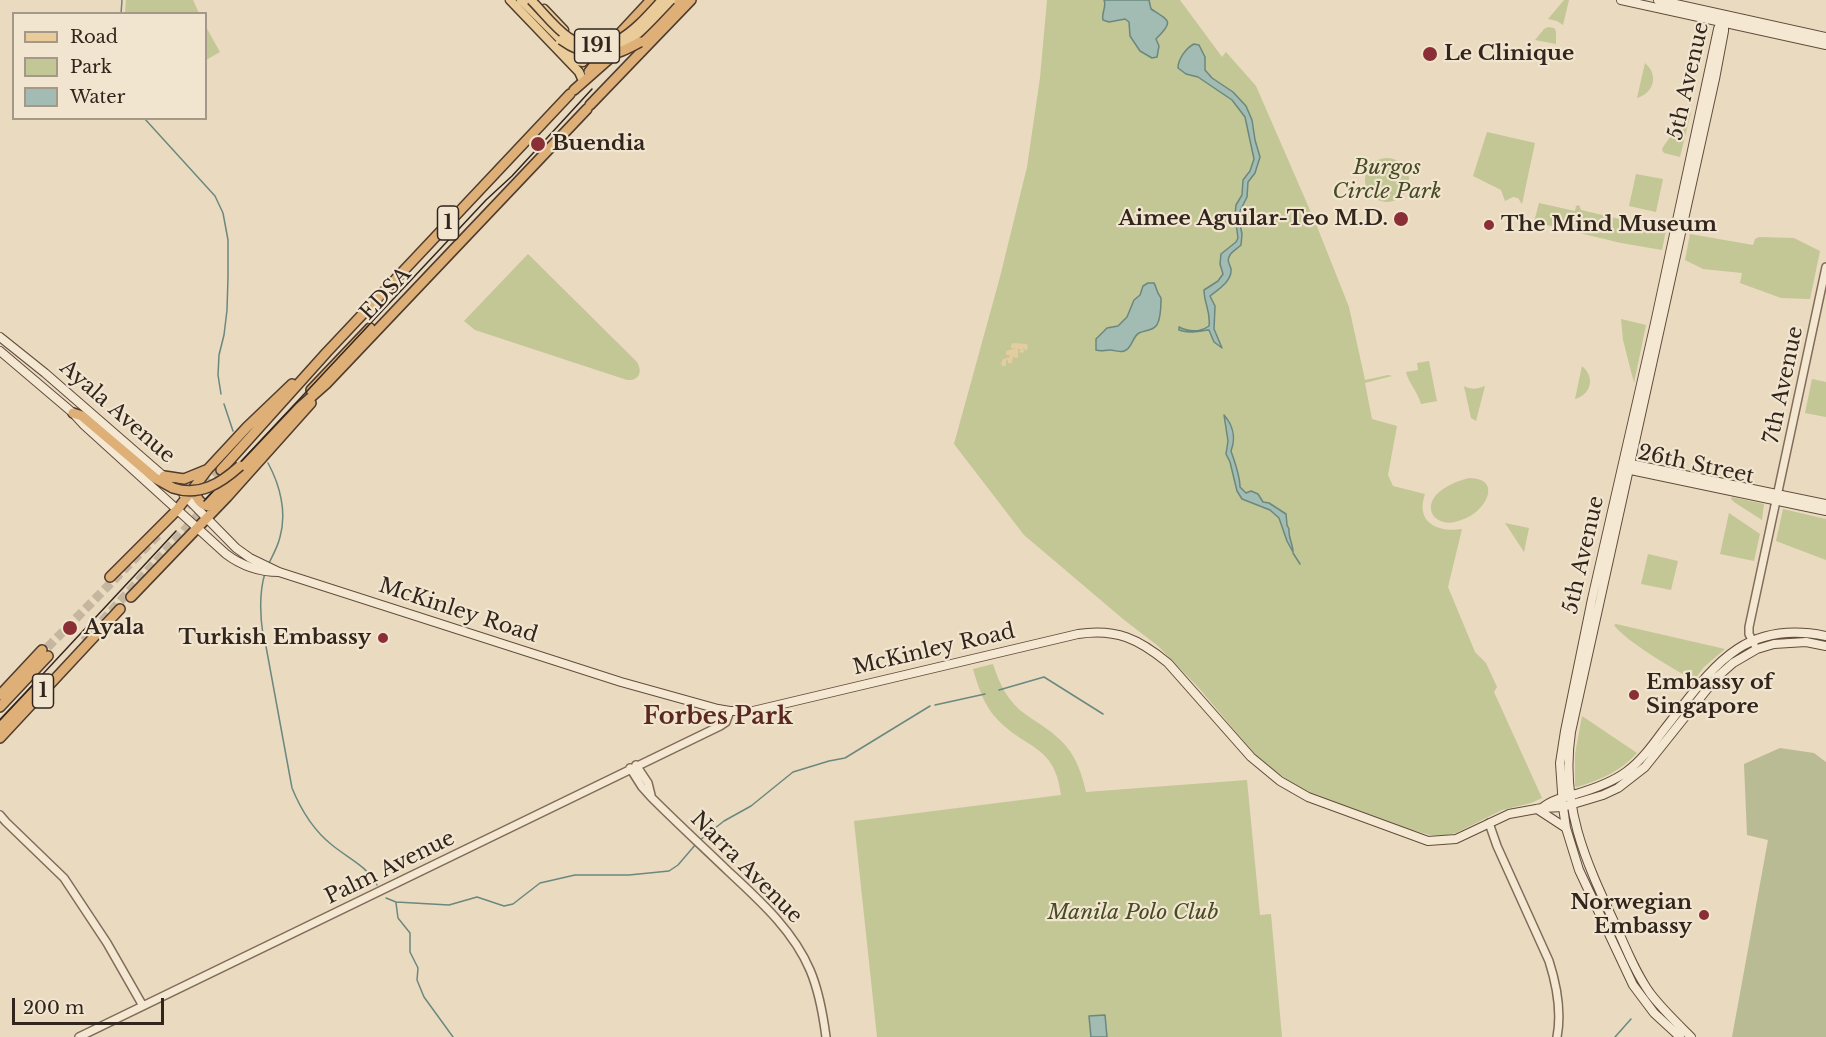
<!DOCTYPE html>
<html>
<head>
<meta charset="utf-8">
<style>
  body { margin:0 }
  #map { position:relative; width:1826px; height:1037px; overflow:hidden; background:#e9dac0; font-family:"Libre Baskerville",serif }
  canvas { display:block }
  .legend { position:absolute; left:12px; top:12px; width:195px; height:108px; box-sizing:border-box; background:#f1e5cf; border:2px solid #a49888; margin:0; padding:8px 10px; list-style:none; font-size:18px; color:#31251d }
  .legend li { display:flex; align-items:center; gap:12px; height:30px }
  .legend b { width:30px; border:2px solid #a49888 }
  .scale { position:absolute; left:12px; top:998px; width:152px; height:27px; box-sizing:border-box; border:3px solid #31251d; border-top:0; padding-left:8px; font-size:18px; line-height:21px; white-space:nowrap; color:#31251d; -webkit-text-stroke:4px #f1e5cf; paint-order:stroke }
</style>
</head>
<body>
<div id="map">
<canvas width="1826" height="1037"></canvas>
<ul class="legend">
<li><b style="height:8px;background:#eacc9a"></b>Road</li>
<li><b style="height:16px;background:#c3c695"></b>Park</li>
<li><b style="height:16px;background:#a2bcb3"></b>Water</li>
</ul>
<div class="scale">200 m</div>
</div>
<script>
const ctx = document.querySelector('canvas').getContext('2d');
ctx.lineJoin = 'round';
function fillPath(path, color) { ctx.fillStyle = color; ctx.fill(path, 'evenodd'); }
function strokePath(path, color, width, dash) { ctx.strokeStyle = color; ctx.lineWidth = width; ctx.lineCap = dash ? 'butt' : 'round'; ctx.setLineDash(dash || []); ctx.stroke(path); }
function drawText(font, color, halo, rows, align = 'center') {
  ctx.font = font + ' "Libre Baskerville",serif'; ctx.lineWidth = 4.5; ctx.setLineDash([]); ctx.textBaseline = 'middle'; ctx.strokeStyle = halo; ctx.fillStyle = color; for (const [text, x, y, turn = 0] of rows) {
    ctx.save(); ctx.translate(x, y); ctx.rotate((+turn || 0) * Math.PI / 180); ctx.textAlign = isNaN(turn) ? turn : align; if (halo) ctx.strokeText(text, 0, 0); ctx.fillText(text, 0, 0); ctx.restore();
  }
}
const green = new Path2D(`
  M 126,0 L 193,0 L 199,13 L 125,13 Z
  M 1047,0 L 1180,0 L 1222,57 L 1226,52 L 1256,86 L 1316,224 L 1349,307 L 1365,380 L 1388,375 L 1392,376 L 1365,383 L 1372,419 L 1397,426 L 1388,475 L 1393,486 L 1425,494 C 1415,522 1437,533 1462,529 L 1448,587 L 1475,652 L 1486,663 L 1497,687 L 1494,692 L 1542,798 L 1531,803 L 1502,810 L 1456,833 L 1441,836 L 1430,835 L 1397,826 L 1315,795 L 1296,786 L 1264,763 L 1253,752 L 1198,687 L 1158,646 L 1123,619 L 1024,535 L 954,444 L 1000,277 L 1027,167 L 1040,78 Z
  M 1564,0 L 1569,0 L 1563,25 L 1557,21 L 1548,19 Z
  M 206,27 L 220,52 L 206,60 Z
  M 1548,27 L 1554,28 L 1556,31 L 1556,44 L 1535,40 L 1544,29 Z
  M 1645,63 C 1659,75 1654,93 1637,98 Z
  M 1691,112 L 1680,157 L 1664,153 L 1662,150 L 1663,147 L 1683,119 Z
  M 1487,132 L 1535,143 L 1522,204 L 1518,198 L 1513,197 L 1505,201 L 1501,190 L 1473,176 Z
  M1365 180a22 22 0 1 1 44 0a22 22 0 1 1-44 0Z
  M 1636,174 L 1663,179 L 1656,212 L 1629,206 Z
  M 1539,203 L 1575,211 L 1576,206 L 1579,205 L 1581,210 L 1666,230 L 1662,250 L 1621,243 L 1534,222 Z
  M 1690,234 L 1753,245 L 1755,239 L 1759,237 L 1794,238 L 1820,251 L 1810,299 L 1781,298 L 1740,283 L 1742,273 L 1703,269 L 1685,260 Z
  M 528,254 L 637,362 C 643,372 639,381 627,380 L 475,330 L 464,321 Z
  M 1621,319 L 1646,325 L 1634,383 L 1623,340 Z
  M 1429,361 L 1437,401 L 1421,404 C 1418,392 1409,384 1406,372 L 1418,370 L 1417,363 Z
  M 1582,366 C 1595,377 1592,394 1575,399 Z
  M 1812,379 L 1826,382 L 1826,417 L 1805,413 Z
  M 1464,386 C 1471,390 1477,389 1485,386 L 1476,421 L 1471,418 Z
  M 1469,478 C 1495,478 1492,498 1476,512 C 1470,517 1462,520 1455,522 C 1437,526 1423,511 1436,495 C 1445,486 1457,481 1469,478 Z
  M 1732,497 L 1764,504 L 1762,520 L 1734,502 L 1731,499 Z
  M 1783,509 L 1826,519 L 1826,560 L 1776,541 Z
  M 1729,513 L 1760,534 L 1754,561 L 1720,554 Z
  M 1505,523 L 1529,528 L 1524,552 Z
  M 1648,554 L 1678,561 L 1671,590 L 1641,584 Z
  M 1616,624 L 1725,649 L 1704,667 L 1694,680 C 1676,671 1624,640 1614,625 Z
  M 993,664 C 999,683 1008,702 1025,714 C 1039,724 1054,732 1066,746 C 1077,759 1082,775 1086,792 L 1247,780 L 1260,915 L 1271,914 L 1282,1037 L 877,1037 L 854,821 L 1061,795 C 1055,744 1026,750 997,719 C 984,706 978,686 973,669 Z
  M 1582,716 L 1637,753 C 1621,771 1600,780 1577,787 L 1575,786 L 1575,754 Z`);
const sand = new Path2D(`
  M 1013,343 L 1027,344 L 1028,348 L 1026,351 L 1023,347 L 1024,352 L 1022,353 L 1019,352 L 1021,349 L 1018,349 L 1018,358 L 1015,358 L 1013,356 L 1012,363 L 1008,363 L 1008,359 L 1006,361 L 1006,366 L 1002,366 L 1001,364 L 1003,359 L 1010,357 L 1009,355 L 1006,355 L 1006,351 L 1016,348 L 1011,348 L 1011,345 Z`);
const cemetery = new Path2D(`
  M 1780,748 L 1814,753 L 1826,762 L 1826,1037 L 1732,1037 L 1768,840 L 1747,835 L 1744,764 Z`);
const water = new Path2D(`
  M 1104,0 L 1149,0 L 1151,9 C 1170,21 1174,21 1156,39 L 1159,46 L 1157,57 L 1152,58 L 1140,51 L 1130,36 L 1129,22 L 1125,19 L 1109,22 L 1103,20 C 1101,13 1107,7 1104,0 Z
  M 1194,44 L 1199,45 L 1205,57 L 1205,70 L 1212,78 L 1233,92 L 1246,106 L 1252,120 L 1255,140 L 1260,157 L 1255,173 L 1248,182 L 1247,197 L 1240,211 L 1239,219 L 1242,234 L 1241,245 C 1237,249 1232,251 1230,255 C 1226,261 1230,264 1231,269 C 1232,281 1219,289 1210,296 L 1215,306 L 1214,329 L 1222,348 L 1214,342 L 1209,330 C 1198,331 1190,334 1179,330 L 1179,327 C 1189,332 1200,332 1209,326 C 1211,311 1204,304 1204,290 L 1218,281 L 1223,274 L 1220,264 L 1221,254 L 1236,242 L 1238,238 L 1235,215 L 1236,205 L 1242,195 L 1243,180 L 1250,171 L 1254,159 L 1245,117 L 1232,100 L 1198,77 L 1186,74 L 1178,68 C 1178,59 1186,48 1194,44 Z
  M 1148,283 L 1154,283 C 1157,288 1156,292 1161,298 C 1161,306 1161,320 1156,326 C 1152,331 1145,330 1139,333 C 1132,337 1132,349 1124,351 C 1120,353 1115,350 1110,350 C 1104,350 1102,352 1096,350 L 1096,339 L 1107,328 L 1118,326 L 1127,317 L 1134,300 L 1140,295 L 1143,286 Z
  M 1224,415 C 1233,425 1236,438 1231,451 C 1235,463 1240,476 1240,487 L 1246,493 L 1251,491 L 1258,494 L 1263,502 L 1269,503 L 1286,514 L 1287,525 L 1289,529 C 1288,537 1293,544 1293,552 L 1287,541 L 1279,518 L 1270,510 L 1242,499 L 1237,491 L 1230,462 L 1226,454 L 1228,441 Z
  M 1105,1015 L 1107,1037 L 1091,1037 L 1089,1016 Z`);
const stream = new Path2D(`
  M 121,14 L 122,0
  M 144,118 L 215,196 L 223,213 L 228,240 L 228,277 L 227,310 L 224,335 L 219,355 L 218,375 L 221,394
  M 224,404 L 233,431
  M 268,463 C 280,485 287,512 280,537 C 278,546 273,555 269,563
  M 1293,553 L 1300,564
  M 263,635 C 260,615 259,593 265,573
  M 265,641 L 292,788 C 301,810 313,830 332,845 C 349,859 366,865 377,885
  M 999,690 L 1044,677 L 1103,714
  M 935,705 L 985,694
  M 700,840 L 724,821 L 751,806 L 793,772 L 829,761 L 845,758 L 930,706
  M 386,898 L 396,902 L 449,905 L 477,897 L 504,906 L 513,904 L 540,883 L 575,875 L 629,875 L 669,871 L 678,865 L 696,844
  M 396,903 L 398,918 L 410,933 L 410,952 L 418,968 L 417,980 L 424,997 L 453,1037
  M 1615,1037 L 1631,1019`);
const trunkTunnel = new Path2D(`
  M 177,516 L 221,470
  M 84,641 L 210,502
  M 38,657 L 161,532`);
const tertiary = new Path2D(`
  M 1754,644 L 1749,634 L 1749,627 L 1826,267
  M 636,765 L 648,783 L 651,795
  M 630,768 L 642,787 L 651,797 C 676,822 702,846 728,871 C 759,900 793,930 810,970 C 819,991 823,1014 826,1037
  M 0,815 L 6,822 L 64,878 L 107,943 L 143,1006
  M 1489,823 L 1497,846 L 1549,961 C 1557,986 1562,1011 1557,1037
  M 79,1037 L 720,726 L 726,722 L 730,711`);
const secondary = new Path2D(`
  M 1621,0 L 1826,45
  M 1658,0 L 1826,37
  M 0,337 L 45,373 L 168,480
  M 0,351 L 73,413 L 84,425 L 226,554 C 242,566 259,572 279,572
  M 1626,466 L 1631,464 L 1636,465 L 1826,504
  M 1626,469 L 1826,511
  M 183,494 L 236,548 L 250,558 L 279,572 L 621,682 L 718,709 L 730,711 L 753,711 L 1078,634 C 1116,628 1139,639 1168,663 L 1251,757 L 1280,781 L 1308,797 L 1428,841 L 1456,839 L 1509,814 L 1542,808 L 1563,807 L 1603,795 L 1618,788 L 1645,767 L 1716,678 L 1733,663 L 1757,649 L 1774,644 L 1806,642 L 1826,646
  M 1542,808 C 1551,800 1564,797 1576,794 C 1593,789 1611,783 1626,772 C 1641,761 1652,746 1663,731 C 1710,672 1739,618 1826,636
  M 1537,809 L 1566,828
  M 1680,1037 L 1654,1013 L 1633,985 L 1579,870 L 1566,828 L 1563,807 L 1560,763 L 1565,731 L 1592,599 L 1655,323 L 1718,29 L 1724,15
  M 1691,1037 C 1677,1023 1662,1009 1650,993 C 1635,972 1626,948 1615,924 C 1585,860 1560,805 1571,732 L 1715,79 L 1724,31 L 1724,15`);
const primary = new Path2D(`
  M 510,0 L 579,72 L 583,81
  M 521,0 L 561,40
  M 544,9 L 564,30
  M 559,44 L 578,61 L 583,62 L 587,58 L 586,55 L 579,49`);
const trunk = new Path2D(`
  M 640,42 L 680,0
  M 589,72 L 611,43 L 651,0
  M 574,90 L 617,52
  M 590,105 L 691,0
  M 311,390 L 370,328
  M 73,413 L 82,416 L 155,478 L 173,488
  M 221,470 L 327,352 L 570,94
  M 164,476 L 184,479 L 206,470
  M 195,487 C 195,500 203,508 216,506
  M 210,502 L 300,407 L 326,384 L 587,109
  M 110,577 L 177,510 L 208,469 L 247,427 L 292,384
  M 131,597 L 227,497 L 311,403
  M 0,695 L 42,650
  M 0,707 L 48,656
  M 0,727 L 45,680
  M 0,738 L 120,609`);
const tram = new Path2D(`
  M 204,501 L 486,200 L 512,176 L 592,89
  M 0,720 L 176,531`);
const primaryBridge = new Path2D(`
  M 531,0 C 543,12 554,27 568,37 C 607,65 639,25 662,0
  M 561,40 C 609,75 640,32 671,0`);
const trunkBridge = new Path2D(`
  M 596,53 C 614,57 625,50 640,42
  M 173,488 C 200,497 221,483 240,466`);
const markers = [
  [1430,54,8,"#8a2f36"],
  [538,144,8,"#8a2f36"],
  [1401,219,8,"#8a2f36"],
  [1489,225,6,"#8a2f36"],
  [70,628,8,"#8a2f36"],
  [383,638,6,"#8a2f36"],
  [1634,695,6,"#8a2f36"],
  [1704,915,6,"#8a2f36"]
];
const shields = [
  [597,46,45],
  [448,223,21],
  [43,691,21]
];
const shieldNames = [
  ["191",597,46],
  ["1",448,223],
  ["1",43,691]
];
const poiNames = [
  ["Le Clinique",1444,54],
  ["Buendia",552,144],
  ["Aimee Aguilar-Teo M.D.",1388,219,"right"],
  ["The Mind Museum",1501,225],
  ["Ayala",84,628],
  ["Turkish Embassy",371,638,"right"],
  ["Embassy of",1646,683],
  ["Singapore",1646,707],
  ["Norwegian",1692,903,"right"],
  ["Embassy",1692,927,"right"]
];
const streetNames = [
  ["5th Avenue",1689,81,-77],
  ["EDSA",386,294,-47],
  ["7th Avenue",1784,385,-78],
  ["Ayala Avenue",117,412,41],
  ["26th Street",1696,465,12],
  ["5th Avenue",1584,555,-77],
  ["McKinley Road",458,611,18],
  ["McKinley Road",934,650,-13],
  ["Palm Avenue",390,868,-26],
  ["Narra Avenue",746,868,45]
];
const parkNames = [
  ["Burgos",1387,168],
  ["Circle Park",1387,192],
  ["Manila Polo Club",1133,913]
];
const quarterNames = [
  ["Forbes Park",718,717]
];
fillPath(green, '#c3c695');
fillPath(sand, '#e3cc9f');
fillPath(cemetery, '#b9bb94');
fillPath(water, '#a2bcb3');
strokePath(water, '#6b887f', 1.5);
strokePath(stream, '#6b887f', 1.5);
strokePath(trunkTunnel, '#c4b69f', 9, [9, 4.5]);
strokePath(tertiary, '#816c5a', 10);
strokePath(secondary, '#624d3d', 10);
strokePath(primary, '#4e3b2e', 11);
strokePath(trunk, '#4e3b2e', 12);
strokePath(tertiary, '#f5e8d2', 7);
strokePath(secondary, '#f5e8d2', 8);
strokePath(primary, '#eacc9a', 8);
strokePath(trunk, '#deb078', 9);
strokePath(tram, '#31251d', 1.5);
strokePath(primaryBridge, '#4e3b2e', 11, []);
strokePath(trunkBridge, '#4e3b2e', 12, []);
strokePath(primaryBridge, '#eacc9a', 8);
strokePath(trunkBridge, '#deb078', 9);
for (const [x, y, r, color] of markers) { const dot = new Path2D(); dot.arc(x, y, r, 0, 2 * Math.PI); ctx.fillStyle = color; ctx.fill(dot); strokePath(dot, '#f1e5cf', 2); }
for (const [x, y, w] of shields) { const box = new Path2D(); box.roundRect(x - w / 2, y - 17, w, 34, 4.5); ctx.fillStyle = '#f1e5cf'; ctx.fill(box); strokePath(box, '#31251d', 1.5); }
drawText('bold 20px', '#31251d', null, shieldNames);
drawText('bold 21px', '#31251d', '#f1e5cf', poiNames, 'left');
drawText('21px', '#31251d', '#f1e5cf', streetNames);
drawText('italic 21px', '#454c25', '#f1e5cf', parkNames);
drawText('bold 24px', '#5a2820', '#f1e5cf', quarterNames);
</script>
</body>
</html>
